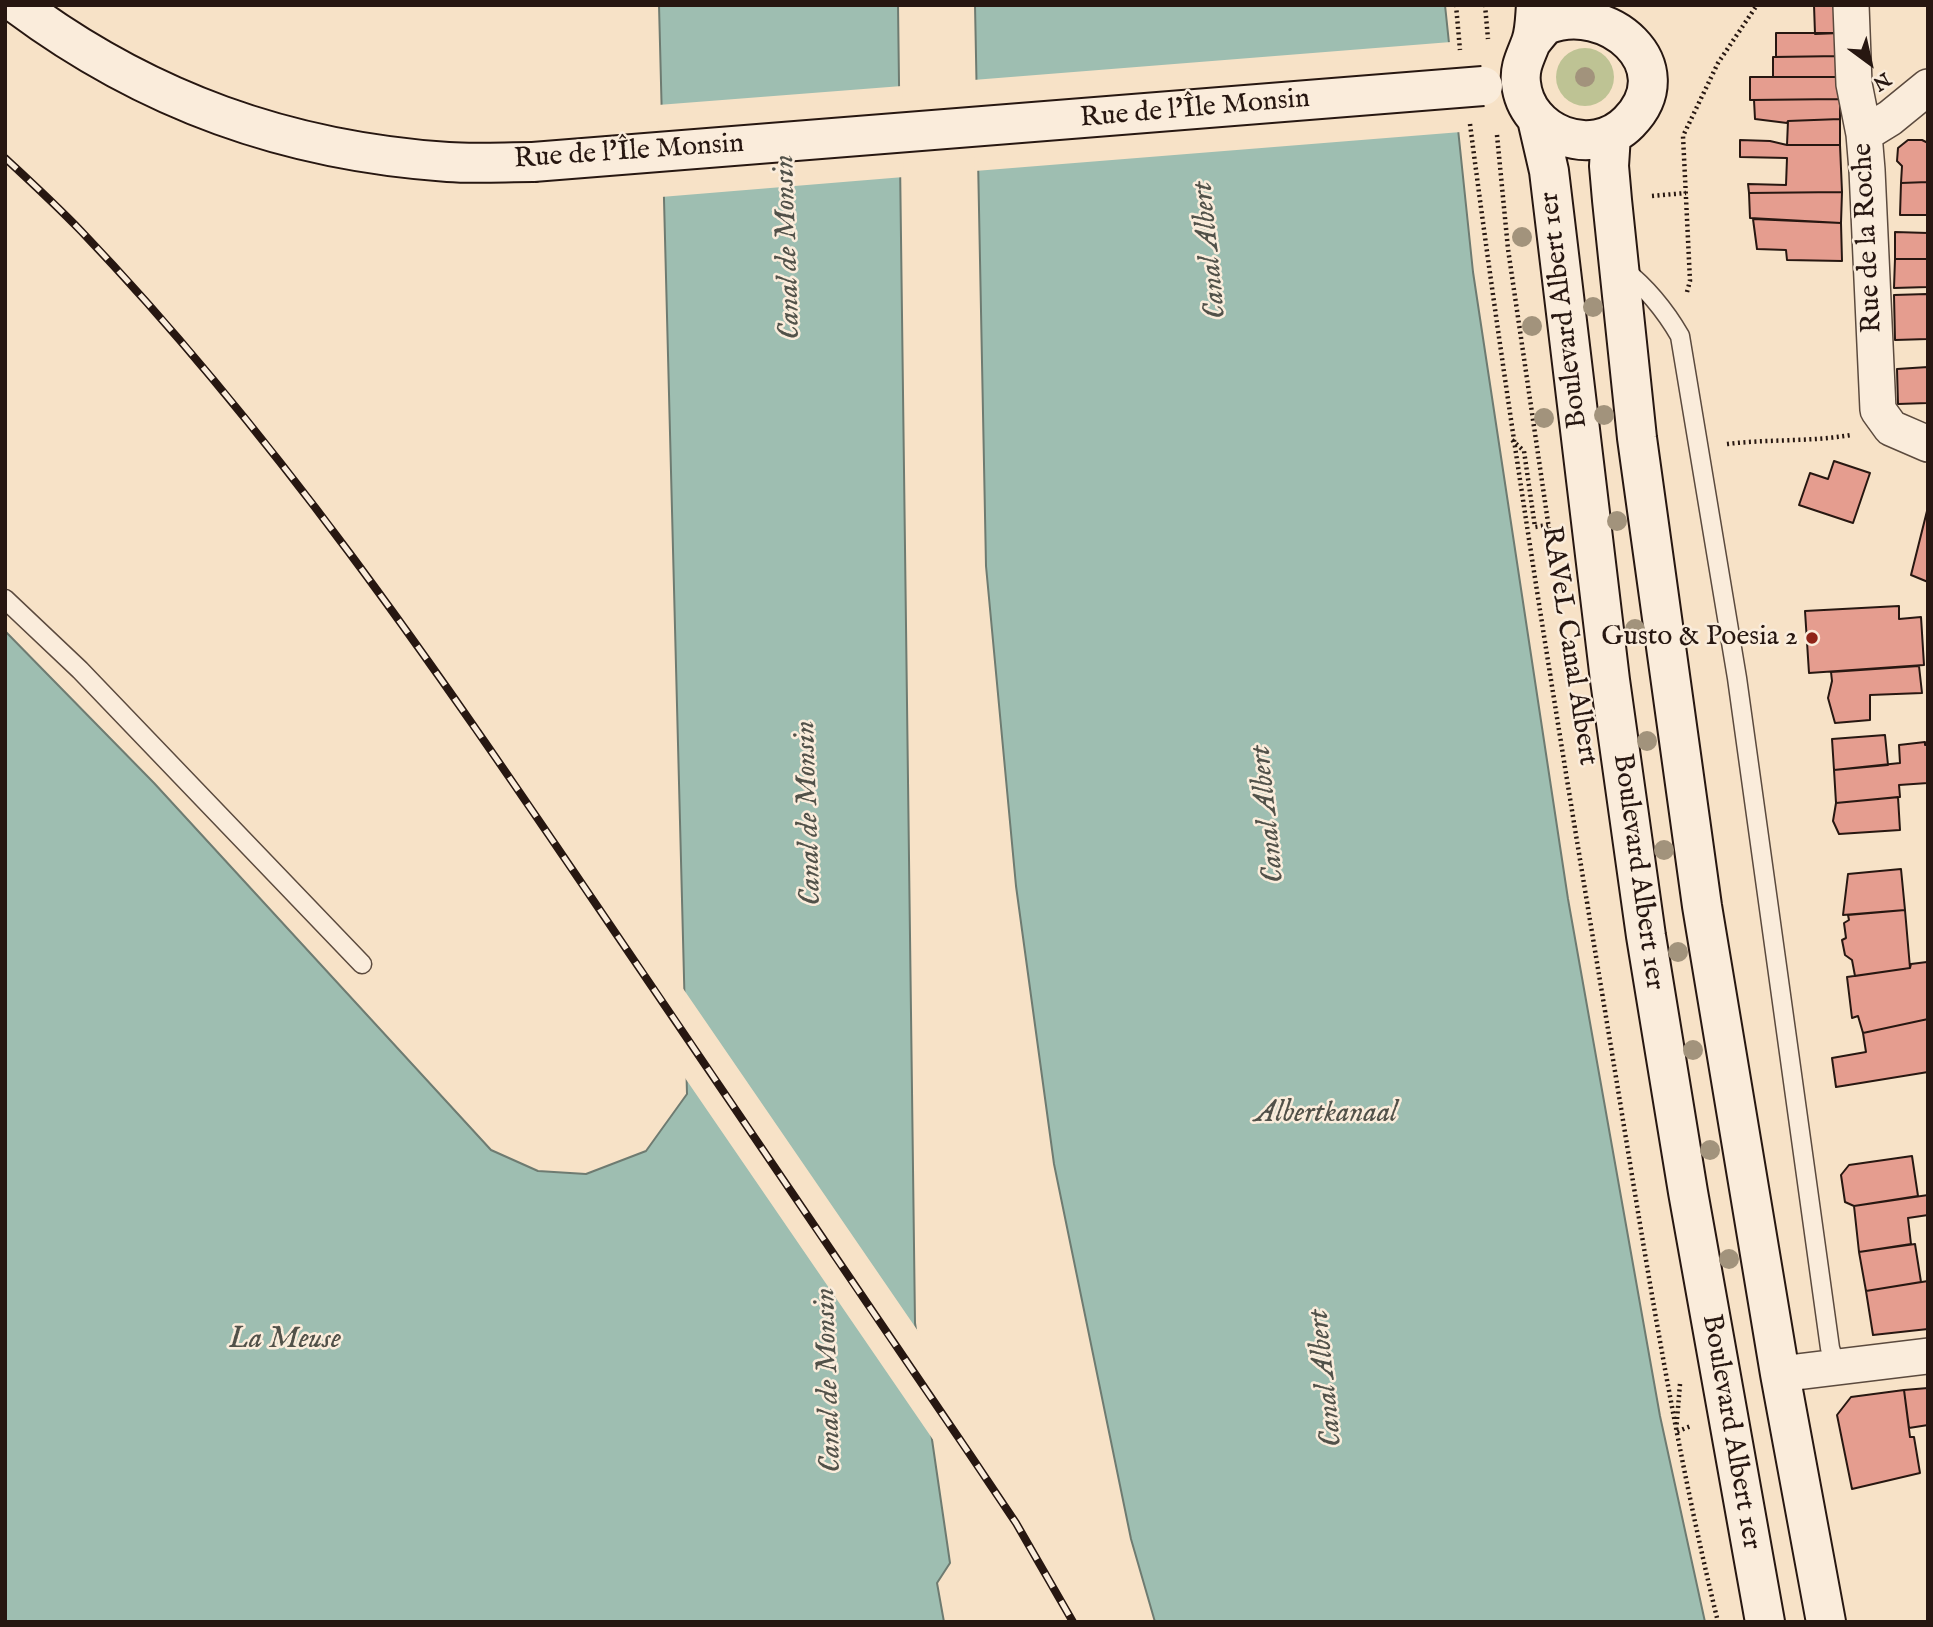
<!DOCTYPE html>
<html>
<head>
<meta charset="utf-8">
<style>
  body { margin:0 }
  #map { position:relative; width:1933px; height:1627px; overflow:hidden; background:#f7e2c7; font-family:"IM FELL English",serif }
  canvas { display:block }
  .frame { position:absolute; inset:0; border:7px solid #271711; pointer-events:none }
  .north { position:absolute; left:1835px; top:28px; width:70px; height:70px; -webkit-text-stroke:5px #faecdb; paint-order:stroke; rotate:147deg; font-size:19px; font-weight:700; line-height:28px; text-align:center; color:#271711 }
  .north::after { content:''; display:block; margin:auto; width:24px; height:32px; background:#271711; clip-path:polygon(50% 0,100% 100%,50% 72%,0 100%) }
</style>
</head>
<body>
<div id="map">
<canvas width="1933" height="1627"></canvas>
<div class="frame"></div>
<div class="north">N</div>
</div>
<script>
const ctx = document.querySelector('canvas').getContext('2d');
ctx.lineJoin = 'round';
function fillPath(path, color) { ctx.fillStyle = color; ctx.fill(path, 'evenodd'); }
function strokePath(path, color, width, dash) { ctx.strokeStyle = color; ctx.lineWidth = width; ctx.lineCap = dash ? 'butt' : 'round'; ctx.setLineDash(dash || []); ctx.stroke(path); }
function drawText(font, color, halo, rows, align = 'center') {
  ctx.font = font + ' "IM FELL English",serif'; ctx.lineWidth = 5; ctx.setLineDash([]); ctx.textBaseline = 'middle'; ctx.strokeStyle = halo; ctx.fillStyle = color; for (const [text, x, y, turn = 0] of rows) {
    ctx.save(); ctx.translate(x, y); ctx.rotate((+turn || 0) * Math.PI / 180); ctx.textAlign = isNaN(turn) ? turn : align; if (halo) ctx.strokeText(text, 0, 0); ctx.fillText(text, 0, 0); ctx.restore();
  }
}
const green = new Path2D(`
  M1556 77a29 29 0 1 1 58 0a29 29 0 1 1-58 0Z`);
const water = new Path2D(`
  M 659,5 L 898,5 L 915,1323 L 950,1563 L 937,1583 L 944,1622 L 5,1622 L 5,631 L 154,783 L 491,1150 L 538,1171 L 586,1174 L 646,1151 L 687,1094 Z
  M 975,5 L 1445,5 L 1473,272 L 1568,899 L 1660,1416 L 1705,1622 L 1155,1622 L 1131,1539 L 1054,1164 L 1016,886 L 986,566 Z`);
const pier = new Path2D(`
  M 1451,42 L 1461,132 L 975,171 L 973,80 Z
  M 902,86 L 904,177 L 661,197 L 658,105 Z
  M 682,987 L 920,1334 L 936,1444 L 683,1075 Z`);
const building = new Path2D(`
  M 1814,5 L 1840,5 L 1840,33 L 1815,34 Z
  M 1776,33 L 1840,33 L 1840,56 L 1776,57 Z
  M 1840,56 L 1840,77 L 1773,77 L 1773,57 Z
  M 1750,77 L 1840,77 L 1840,99 L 1750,100 Z
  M 1840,99 L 1840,119 L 1788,121 L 1787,123 L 1755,119 L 1754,100 Z
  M 1840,119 L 1840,145 L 1787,145 L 1788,121 Z
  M 1740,140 L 1770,141 L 1787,145 L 1840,145 L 1842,192 L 1749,193 L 1748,184 L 1786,185 L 1787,158 L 1740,157 Z
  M 1908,140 L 1922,140 L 1928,143 L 1928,182 L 1901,183 L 1902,166 L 1897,161 L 1898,148 Z
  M 1928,182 L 1928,215 L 1900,215 L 1901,183 Z
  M 1842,192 L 1841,223 L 1750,218 L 1749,193 Z
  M 1753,219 L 1841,223 L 1842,261 L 1787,260 L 1786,250 L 1757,249 Z
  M 1895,232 L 1928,233 L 1928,259 L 1895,259 Z
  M 1895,259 L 1928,259 L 1928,287 L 1894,288 Z
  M 1927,294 L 1928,339 L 1895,340 L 1894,295 Z
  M 1928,367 L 1928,403 L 1898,404 L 1897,369 Z
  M 1834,461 L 1870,473 L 1853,523 L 1799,505 L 1810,473 L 1828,479 Z
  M 1928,507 L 1928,582 L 1911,575 Z
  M 1899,606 L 1899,619 L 1921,617 L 1924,665 L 1809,673 L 1805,611 Z
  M 1919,666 L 1922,693 L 1870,695 L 1870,720 L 1835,723 L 1828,698 L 1832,681 L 1831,672 Z
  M 1885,735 L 1888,765 L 1834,770 L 1832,739 Z
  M 1925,742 L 1925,745 L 1928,745 L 1928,783 L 1899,785 L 1900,797 L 1836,803 L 1834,770 L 1900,763 L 1899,745 Z
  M 1898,797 L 1900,830 L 1839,834 L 1833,821 L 1836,803 Z
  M 1901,869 L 1905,910 L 1843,915 L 1848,874 Z
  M 1905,910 L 1910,968 L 1855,976 L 1852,960 L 1845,955 L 1842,940 L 1846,938 L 1844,923 L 1849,920 L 1848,915 Z
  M 1927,962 L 1928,1019 L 1863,1033 L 1858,1016 L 1852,1018 L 1847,977 L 1910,968 L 1911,964 Z
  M 1928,1019 L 1928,1072 L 1836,1087 L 1832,1058 L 1866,1052 L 1863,1033 Z
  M 1912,1156 L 1918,1196 L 1854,1206 L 1845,1202 L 1841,1175 L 1849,1165 Z
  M 1928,1195 L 1928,1215 L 1908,1218 L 1911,1244 L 1859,1252 L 1854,1206 Z
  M 1915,1244 L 1921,1282 L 1866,1291 L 1859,1252 Z
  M 1928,1281 L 1928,1329 L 1873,1335 L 1866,1291 Z
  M 1928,1388 L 1928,1425 L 1909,1428 L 1904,1390 Z
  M 1904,1390 L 1910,1437 L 1914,1437 L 1920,1473 L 1852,1489 L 1837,1415 L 1851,1397 Z`);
const path = new Path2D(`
  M 1456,5 L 1460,50
  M 1485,5 L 1488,39
  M 1470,124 C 1509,427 1558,728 1608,1029 C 1641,1227 1670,1426 1718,1622
  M 1497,135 L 1508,249 L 1549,529
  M 1652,196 L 1686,193
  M 1687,292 L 1690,281 L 1683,136 L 1718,63 L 1757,5
  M 1512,440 L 1524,451 L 1535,527 L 1548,525
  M 1727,444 C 1768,439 1810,442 1851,435
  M 1680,1384 L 1676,1432 L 1691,1426`);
const lane = new Path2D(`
  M 1623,269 C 1647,288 1665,310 1680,336 L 1737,678 L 1830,1348 L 1836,1366
  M 5,599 L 80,670 L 362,964`);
const street = new Path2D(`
  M 1851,5 L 1854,84 L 1864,134 L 1867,170 L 1878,410 L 1891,428 L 1928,444
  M 1864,134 L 1890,118 L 1928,87
  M 1780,1374 L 1928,1356`);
const secondary = new Path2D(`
  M 18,5 C 147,101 287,151 448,162 C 476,164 505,162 533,162
  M 1532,41 C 1536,36 1541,29 1546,25 C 1607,0 1684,66 1629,122 C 1592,160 1526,134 1521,83 C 1519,67 1526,56 1531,42 C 1535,31 1535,17 1536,5
  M 1537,119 L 1549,171 L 1610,680 L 1646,936 L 1688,1192 L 1765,1622
  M 1611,135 L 1609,166 L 1612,200 L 1637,438 L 1702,906 L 1780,1374 L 1826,1622`);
const rail = new Path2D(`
  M 5,158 C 31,182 57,206 81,231 C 275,434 434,666 591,897 C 718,1083 844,1270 971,1456 L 1016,1523 L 1073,1622`);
const secondaryBridge = new Path2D(`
  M 533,162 L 1483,86`);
const trees = [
  [1585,77],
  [1522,237],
  [1593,307],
  [1532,326],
  [1604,415],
  [1544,418],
  [1617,521],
  [1635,629],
  [1647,741],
  [1664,850],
  [1678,952],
  [1693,1050],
  [1710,1150],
  [1729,1259]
];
const markers = [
  [1812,638,7,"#8f2418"]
];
const streetNames = [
  ["Rue de l'Île Monsin",1195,110,-5],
  ["Rue de l'Île Monsin",629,153,-4],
  ["Rue de la Roche",1869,238,-93],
  ["Boulevard Albert 1er",1565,310,-97],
  ["RAVeL Canal Albert",1568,646,81],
  ["Boulevard Albert 1er",1637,872,82],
  ["Boulevard Albert 1er",1730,1432,80]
];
const poiNames = [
  ["Gusto & Poesia 2",1798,638]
];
const waterNames = [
  ["Canal de Monsin",789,247,-92],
  ["Canal Albert",1211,250,-96],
  ["Canal de Monsin",810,813,-92],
  ["Canal Albert",1269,814,-96],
  ["Albertkanaal",1326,1115],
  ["La Meuse",285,1341],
  ["Canal Albert",1327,1378,-96],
  ["Canal de Monsin",830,1380,-92]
];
fillPath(green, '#bec394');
fillPath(water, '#9ebeb1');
strokePath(water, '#6e7b71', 2);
fillPath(pier, '#f7e2c7');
fillPath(building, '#e59d8f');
strokePath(building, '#271711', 2);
strokePath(lane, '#5b4a3e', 21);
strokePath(street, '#5b4a3e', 38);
strokePath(secondary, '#271711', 42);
strokePath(path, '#271711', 4.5, [2, 3.5]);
strokePath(lane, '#faecdb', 18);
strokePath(street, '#faecdb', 35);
strokePath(secondary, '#faecdb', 38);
strokePath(rail, '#271711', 8);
strokePath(rail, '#faecdb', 5, [16]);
strokePath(secondaryBridge, '#271711', 42, []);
strokePath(secondaryBridge, '#faecdb', 38);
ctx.fillStyle = '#a2937c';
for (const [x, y] of trees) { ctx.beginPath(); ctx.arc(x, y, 10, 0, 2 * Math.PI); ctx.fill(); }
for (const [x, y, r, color] of markers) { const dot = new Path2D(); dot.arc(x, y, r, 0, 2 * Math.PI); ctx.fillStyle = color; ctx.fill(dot); strokePath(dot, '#faecdb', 2.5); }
drawText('28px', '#271711', '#faecdb', streetNames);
drawText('28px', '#271711', '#faecdb', poiNames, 'right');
drawText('italic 30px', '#515149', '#faecdb', waterNames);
</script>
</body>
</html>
